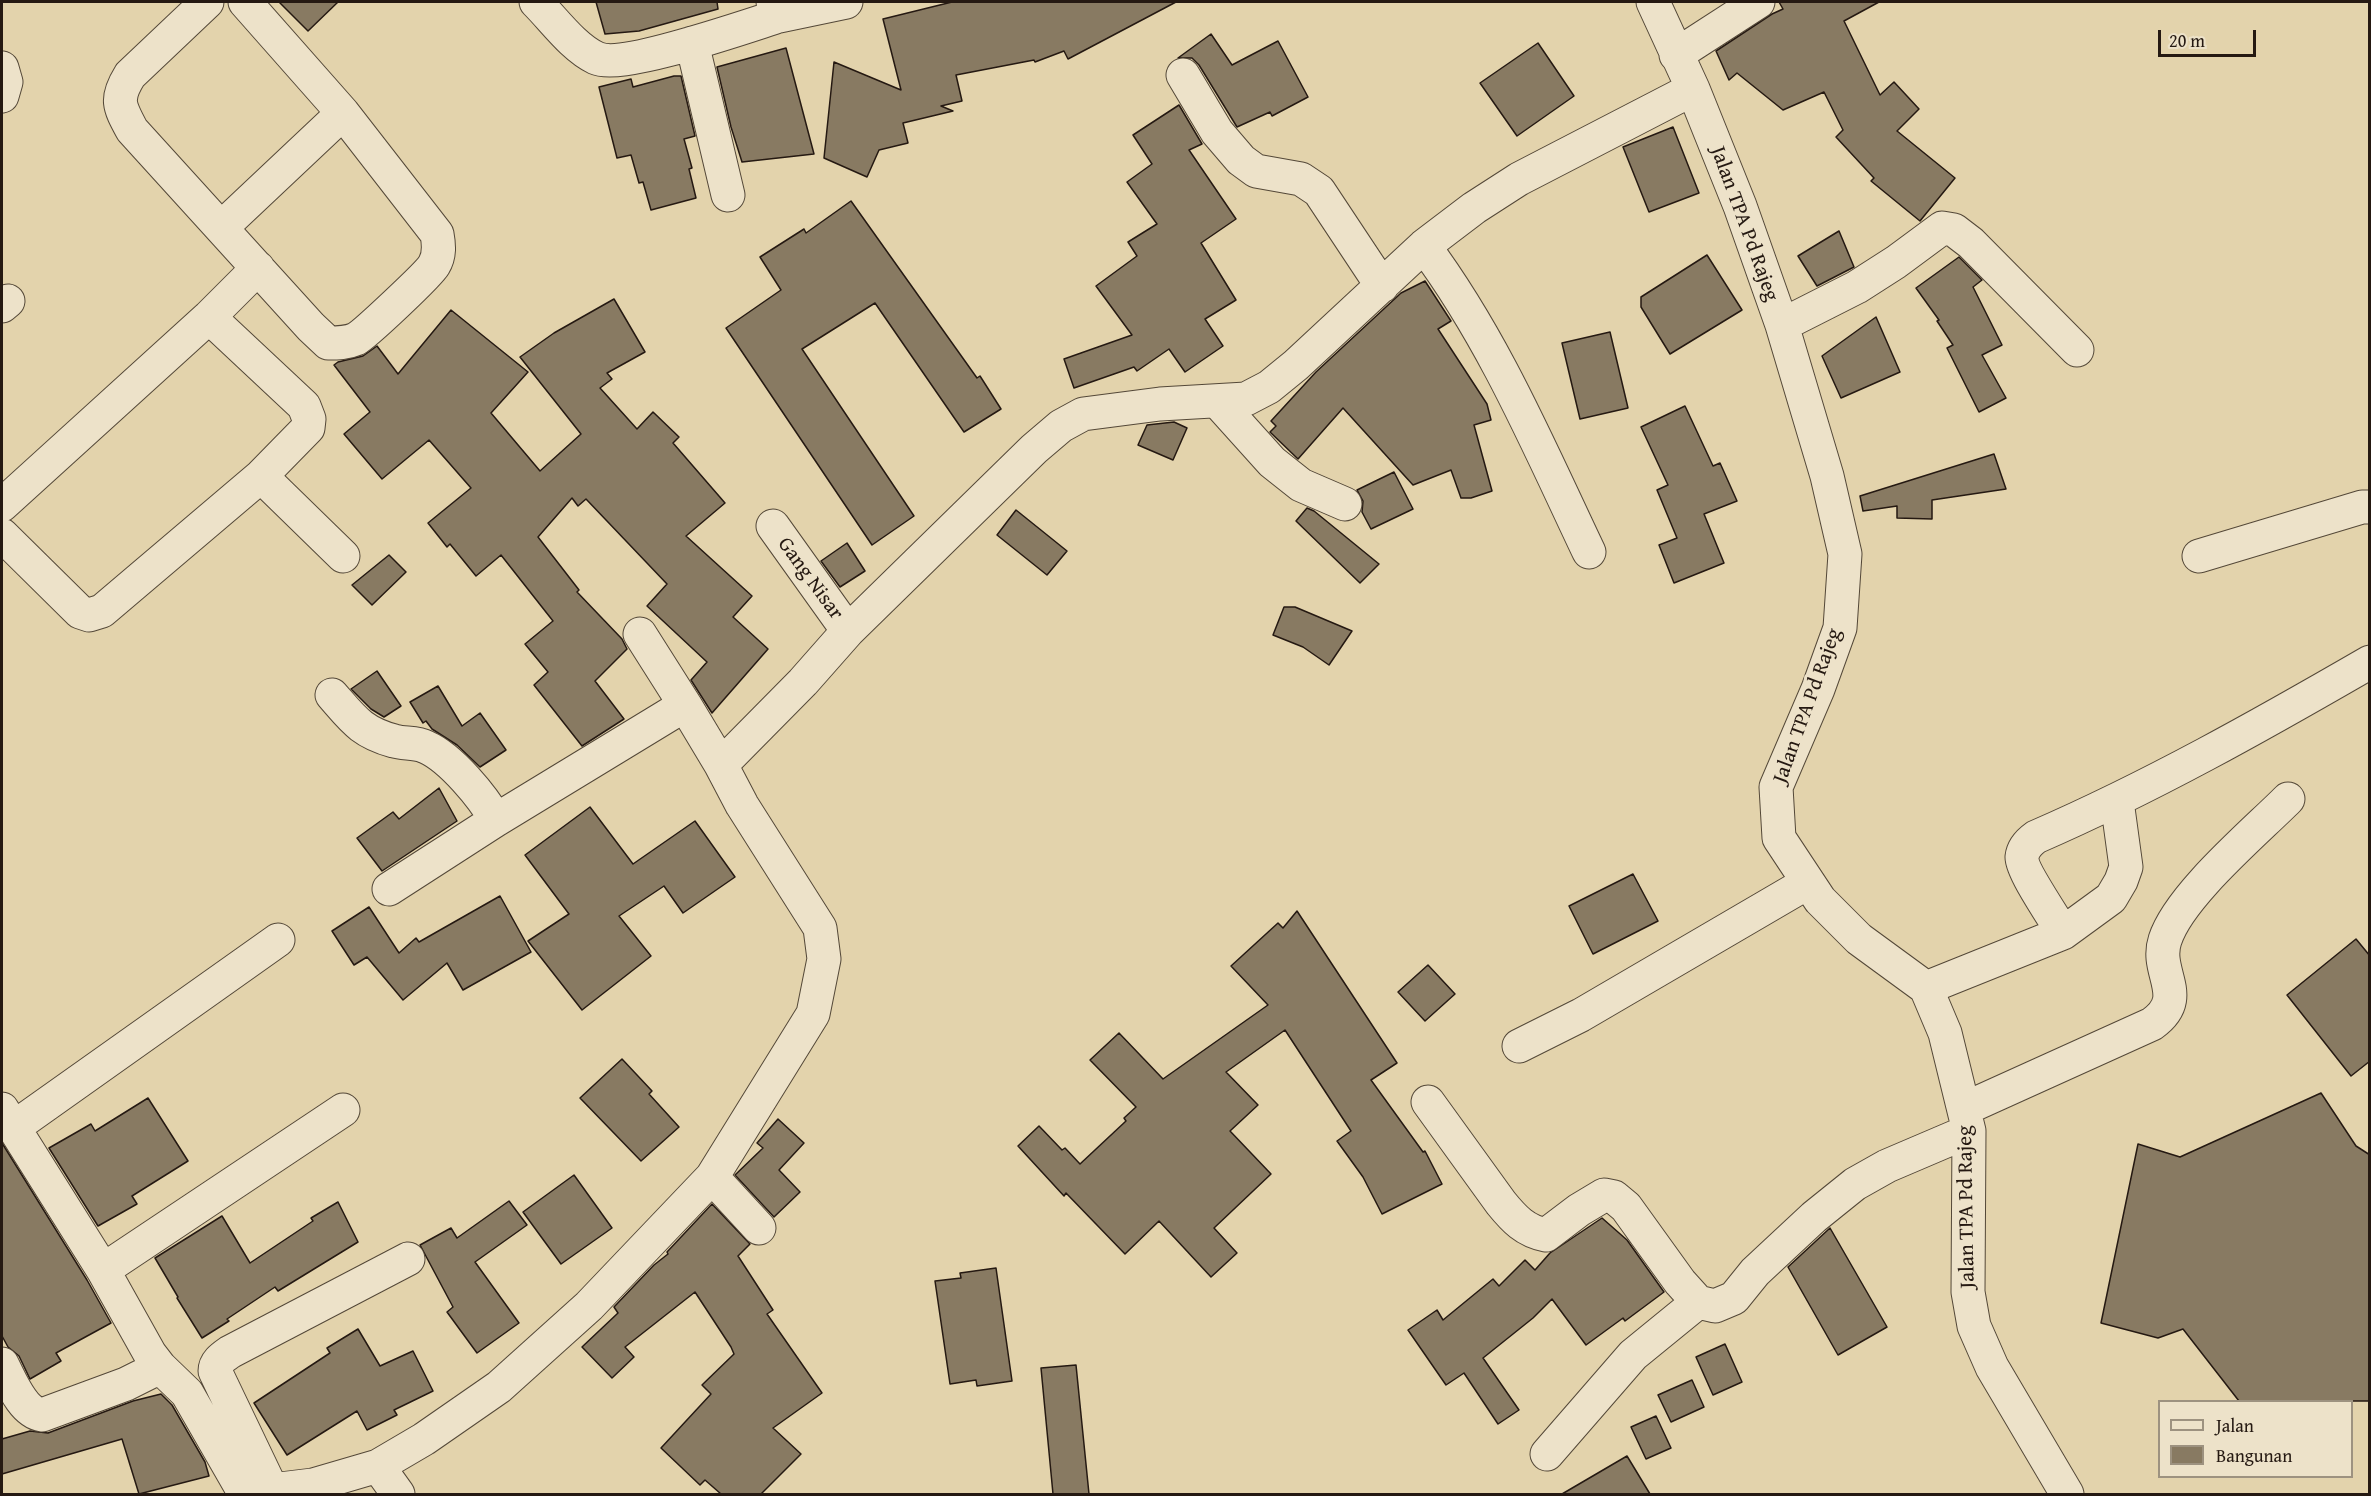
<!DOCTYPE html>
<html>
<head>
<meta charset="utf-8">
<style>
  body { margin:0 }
  #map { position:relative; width:2371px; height:1496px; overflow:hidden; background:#e3d3ac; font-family:"Gentium Book Plus",serif }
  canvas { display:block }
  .frame { position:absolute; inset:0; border:3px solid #251912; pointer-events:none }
  .legend { position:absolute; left:2158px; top:1400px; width:195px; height:78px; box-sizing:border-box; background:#ede2c9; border:2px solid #9d9280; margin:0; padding:8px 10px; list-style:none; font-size:18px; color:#251912 }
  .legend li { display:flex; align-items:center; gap:12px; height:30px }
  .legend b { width:30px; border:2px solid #9d9280 }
  .scale { position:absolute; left:2158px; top:30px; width:98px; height:27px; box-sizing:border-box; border:3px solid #251912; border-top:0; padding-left:8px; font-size:18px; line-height:21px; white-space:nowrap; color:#251912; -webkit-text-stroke:4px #ede2c9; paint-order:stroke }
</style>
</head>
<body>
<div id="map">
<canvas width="2371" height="1496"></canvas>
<div class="frame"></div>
<ul class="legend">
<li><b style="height:8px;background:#ede2c9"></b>Jalan</li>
<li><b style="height:16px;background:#887a62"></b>Bangunan</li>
</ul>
<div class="scale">20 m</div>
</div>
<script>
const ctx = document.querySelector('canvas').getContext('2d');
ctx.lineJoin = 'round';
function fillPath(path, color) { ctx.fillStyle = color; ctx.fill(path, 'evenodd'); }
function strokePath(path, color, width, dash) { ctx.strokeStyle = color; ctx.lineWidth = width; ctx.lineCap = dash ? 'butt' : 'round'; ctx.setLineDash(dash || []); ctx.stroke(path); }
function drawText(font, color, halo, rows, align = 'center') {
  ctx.font = font + ' "Gentium Book Plus",serif'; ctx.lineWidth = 6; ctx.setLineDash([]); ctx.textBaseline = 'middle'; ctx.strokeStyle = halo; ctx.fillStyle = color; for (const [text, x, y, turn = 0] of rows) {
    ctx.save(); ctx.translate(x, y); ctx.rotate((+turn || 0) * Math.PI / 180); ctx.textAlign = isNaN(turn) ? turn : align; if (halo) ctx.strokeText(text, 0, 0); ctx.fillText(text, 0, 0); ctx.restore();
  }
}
const building = new Path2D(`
  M 279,2 L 338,2 L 308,31 Z
  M 596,2 L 717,2 L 718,9 L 639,31 L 605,34 Z
  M 952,2 L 1176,2 L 1068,59 L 1064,51 L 1035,62 L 1034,60 L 956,75 L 962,101 L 941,106 L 953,111 L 903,123 L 908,143 L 879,150 L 867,177 L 824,158 L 834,62 L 901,90 L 883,19 Z
  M 1779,2 L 1879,2 L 1844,21 L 1880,95 L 1894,82 L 1919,109 L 1897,131 L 1955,178 L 1920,221 L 1871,181 L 1874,178 L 1836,137 L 1843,130 L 1824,92 L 1783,110 L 1737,73 L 1729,80 L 1716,51 L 1772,14 L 1783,9 Z
  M 1211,34 L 1232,65 L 1278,41 L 1308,97 L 1272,116 L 1270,112 L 1237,127 L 1199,65 L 1192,58 L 1178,58 Z
  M 1538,43 L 1574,96 L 1517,136 L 1480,83 Z
  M 786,48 L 814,154 L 742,162 L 731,127 L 717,67 Z
  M 674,76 L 681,76 L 695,136 L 684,139 L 692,168 L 689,169 L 696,198 L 651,210 L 643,182 L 639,183 L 631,155 L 617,158 L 599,87 L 631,79 L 633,87 Z
  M 1179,105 L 1202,144 L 1189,150 L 1236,219 L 1201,243 L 1236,300 L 1205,319 L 1223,346 L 1185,372 L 1169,349 L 1137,371 L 1134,367 L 1074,388 L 1064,359 L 1132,335 L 1096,286 L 1137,256 L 1128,242 L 1157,224 L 1127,182 L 1152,164 L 1133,135 Z
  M 1673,127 L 1699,193 L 1649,212 L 1623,147 Z
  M 851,201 L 977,378 L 980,376 L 1001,409 L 964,432 L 875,303 L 802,349 L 914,516 L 872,545 L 726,328 L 781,290 L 760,257 L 804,229 L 806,233 Z
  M 1839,231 L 1854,267 L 1817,286 L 1798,256 Z
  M 1707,255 L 1742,310 L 1670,354 L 1641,307 L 1641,297 Z
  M 1959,257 L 1982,280 L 1973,287 L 2002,345 L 1982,355 L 2006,398 L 1979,412 L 1947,348 L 1953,345 L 1937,321 L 1939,320 L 1916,288 Z
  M 1425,281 L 1451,321 L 1438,329 L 1487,404 L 1491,420 L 1474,425 L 1492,491 L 1471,498 L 1461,498 L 1451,470 L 1413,485 L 1343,408 L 1298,459 L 1270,432 L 1276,426 L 1271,421 L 1316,372 L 1401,293 Z
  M 614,299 L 645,352 L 607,373 L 612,379 L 600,388 L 637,429 L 653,412 L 679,437 L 673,443 L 725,503 L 686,536 L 752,596 L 733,617 L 768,649 L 712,713 L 691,680 L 707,662 L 647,606 L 667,584 L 586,499 L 578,506 L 572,498 L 538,537 L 579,590 L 577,592 L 622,639 L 627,649 L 595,681 L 624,719 L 582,746 L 534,685 L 548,672 L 525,644 L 553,621 L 501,555 L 476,576 L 450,544 L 447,547 L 428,523 L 471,488 L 429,440 L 382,479 L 344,434 L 370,412 L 334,365 L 338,362 L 363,356 L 377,346 L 398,374 L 451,310 L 528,372 L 491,413 L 540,471 L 581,434 L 520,357 L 554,333 Z
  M 1876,317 L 1900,372 L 1841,398 L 1822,356 Z
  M 1610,332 L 1628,408 L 1580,419 L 1562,343 Z
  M 1685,406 L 1713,466 L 1720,463 L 1737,501 L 1704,514 L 1724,563 L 1674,583 L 1659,545 L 1677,538 L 1657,490 L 1668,485 L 1641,427 Z
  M 1174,422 L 1187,428 L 1173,460 L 1138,445 L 1147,425 Z
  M 1994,454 L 2006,489 L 1932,500 L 1932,519 L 1897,518 L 1897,506 L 1863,511 L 1860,496 Z
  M 1394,472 L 1413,509 L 1371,529 L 1362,512 L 1363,501 L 1357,490 Z
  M 1307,508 L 1314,511 L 1379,564 L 1360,583 L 1296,521 Z
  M 1016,510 L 1067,551 L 1047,575 L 997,535 Z
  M 847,543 L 865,571 L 840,587 L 821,561 Z
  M 389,555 L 406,572 L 372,605 L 352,585 Z
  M 1284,607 L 1295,607 L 1352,631 L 1329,665 L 1303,647 L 1273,635 Z
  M 377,671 L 401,706 L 384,717 L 371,709 L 351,689 Z
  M 438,686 L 462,726 L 480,713 L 506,750 L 480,767 L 457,745 L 432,729 L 426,721 L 423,723 L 410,702 Z
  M 439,788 L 457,821 L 382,871 L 357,838 L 393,812 L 399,819 Z
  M 590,807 L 633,864 L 695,821 L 735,877 L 683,913 L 664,886 L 619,916 L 651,956 L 582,1010 L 528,941 L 569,914 L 525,855 Z
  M 1633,874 L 1658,921 L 1593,954 L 1569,906 Z
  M 500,896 L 531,952 L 463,990 L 447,963 L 403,1000 L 367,957 L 354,965 L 332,931 L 369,907 L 399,953 L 416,938 L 419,942 Z
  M 1297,911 L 1397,1063 L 1371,1080 L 1423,1152 L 1425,1151 L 1442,1184 L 1382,1214 L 1363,1177 L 1337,1141 L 1351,1131 L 1285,1030 L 1226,1072 L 1258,1105 L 1230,1131 L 1271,1174 L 1214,1228 L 1237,1253 L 1211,1277 L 1159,1221 L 1125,1254 L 1066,1193 L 1064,1196 L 1018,1146 L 1039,1126 L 1062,1150 L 1065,1148 L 1080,1164 L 1126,1121 L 1124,1118 L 1136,1107 L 1090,1060 L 1119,1033 L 1163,1079 L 1268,1005 L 1231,966 L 1278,923 L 1283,928 Z
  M 2356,939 L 2370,956 L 2370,1061 L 2351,1076 L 2287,995 Z
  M 1428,965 L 1455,994 L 1425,1021 L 1398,992 Z
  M 622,1059 L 652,1091 L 649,1094 L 679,1127 L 641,1161 L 580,1098 Z
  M 2321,1093 L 2356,1146 L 2370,1155 L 2370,1401 L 2239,1401 L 2183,1329 L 2158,1338 L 2101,1323 L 2138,1144 L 2180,1157 Z
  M 148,1098 L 188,1161 L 132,1196 L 137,1204 L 98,1226 L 49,1148 L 91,1124 L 95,1131 Z
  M 778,1119 L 804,1143 L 779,1170 L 800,1192 L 774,1217 L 735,1175 L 763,1148 L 757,1143 Z
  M 2,1143 L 87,1280 L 111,1323 L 56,1353 L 61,1361 L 30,1379 L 19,1356 L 8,1347 L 2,1336 Z
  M 574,1175 L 612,1228 L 561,1264 L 523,1212 Z
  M 509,1201 L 527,1225 L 475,1262 L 519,1323 L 477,1353 L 447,1312 L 453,1307 L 420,1245 L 451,1228 L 457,1238 Z
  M 338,1202 L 358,1242 L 278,1291 L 275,1287 L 227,1319 L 229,1321 L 202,1338 L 177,1298 L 178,1297 L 155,1258 L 222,1216 L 250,1263 L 313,1221 L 311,1218 Z
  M 712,1204 L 750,1244 L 738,1256 L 773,1310 L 767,1314 L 822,1393 L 773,1428 L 801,1454 L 761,1494 L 721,1494 L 705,1480 L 700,1485 L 661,1448 L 711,1394 L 702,1385 L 734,1354 L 731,1347 L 695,1292 L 625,1347 L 634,1357 L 612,1378 L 582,1347 L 618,1313 L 614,1307 L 654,1265 L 668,1254 L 667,1252 Z
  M 1602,1218 L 1627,1240 L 1664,1292 L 1625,1321 L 1623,1318 L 1586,1345 L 1552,1299 L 1533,1318 L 1483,1358 L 1519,1410 L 1498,1424 L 1464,1373 L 1446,1385 L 1408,1330 L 1437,1310 L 1443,1320 L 1493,1279 L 1499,1286 L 1525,1260 L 1535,1270 L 1550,1253 Z
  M 1830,1228 L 1887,1327 L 1838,1355 L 1788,1267 Z
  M 996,1268 L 1012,1381 L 977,1386 L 976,1380 L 950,1384 L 935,1281 L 961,1278 L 960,1273 Z
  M 358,1329 L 380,1366 L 413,1351 L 433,1391 L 394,1410 L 397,1415 L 367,1430 L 357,1411 L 287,1455 L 254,1403 L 330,1353 L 327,1348 Z
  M 1725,1344 L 1742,1382 L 1713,1395 L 1696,1357 Z
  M 1076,1365 L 1089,1494 L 1053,1494 L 1041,1368 Z
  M 1692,1380 L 1704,1407 L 1671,1422 L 1658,1395 Z
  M 161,1394 L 172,1405 L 205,1462 L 209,1476 L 139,1494 L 122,1439 L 2,1474 L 2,1439 L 30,1431 L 48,1433 L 133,1401 Z
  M 1656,1416 L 1671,1448 L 1646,1459 L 1631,1427 Z
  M 1627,1456 L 1650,1494 L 1562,1494 Z`);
const street = new Path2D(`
  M 207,2 L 130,75 C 115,99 119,106 132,130 L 311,327 L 328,343 C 337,343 347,343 356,339 C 365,334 429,274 434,265 C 440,255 439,245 437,234 L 343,113 L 245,2
  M 536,2 C 554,20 573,47 596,58 C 622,70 747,26 779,16
  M 773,2 L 779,16 L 846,2
  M 1653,2 L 1693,89 L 1740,206 L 1782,325 L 1827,476 L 1845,554 L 1840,628 L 1818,689 L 1776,787 L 1779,838 L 1820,900 L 1859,939 L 1926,988 L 1945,1033 L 1969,1131 L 1968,1292 L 1974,1326 L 1992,1367 L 2067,1494
  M 692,43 L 728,195
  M 1676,55 L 1758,2
  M 2,68 L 6,82 L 2,96
  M 1183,75 L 1217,132 L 1241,160 L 1256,171 L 1301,179 L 1319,191 L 1382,286
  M 221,228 L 343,113
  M 1424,246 C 1494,340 1539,447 1589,552
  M 2,306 L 8,301
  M 209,317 L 304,406 L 309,419 L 308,428 L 261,476 L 343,556
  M 1782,325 L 1857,287 L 1896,262 L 1942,228 L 1954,230 L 1971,243 L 2077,350
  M 1218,402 L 1272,462 L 1301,485 L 1345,504
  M 2,505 L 209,317 L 258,268
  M 773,526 L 848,631
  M 2,535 L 80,612 L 89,615 L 102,611 L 261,476
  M 2199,556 L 2362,507 L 2370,507
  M 640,634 L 685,705
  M 332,695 C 353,719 361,732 394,741 C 404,744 416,742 426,747 C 451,758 483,797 496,820
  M 389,889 L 496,820 L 685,705 L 721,765
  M 2063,933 L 2111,898 L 2121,881 L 2126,867 L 2117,801
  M 1926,988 L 2063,933 C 2055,919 2021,870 2022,857 C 2023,848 2029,842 2036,837 C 2151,787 2261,725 2370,662
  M 1519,1046 L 1581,1015 L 1807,883
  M 1428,1102 L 1501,1203 C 1514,1219 1525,1231 1546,1235 L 1579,1210 L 1604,1195 L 1614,1197 L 1626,1207 L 1680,1282 L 1698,1302 L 1715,1306 L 1734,1298 L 1755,1272 L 1814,1217 L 1855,1184 L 1887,1166 L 1969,1131
  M 2,1109 L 103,1270
  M 1964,1109 L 2152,1024 C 2190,997 2154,973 2165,940 C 2179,896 2254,833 2288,799
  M 13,1128 L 278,940
  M 712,1177 L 759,1228
  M 2,1364 C 11,1381 22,1412 42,1415 L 126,1384 L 160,1367 L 150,1354 L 103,1270 L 343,1110
  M 160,1367 L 187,1393 L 245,1494
  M 1547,1454 L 1633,1355 L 1698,1302
  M 378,1466 L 398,1494
  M 272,1490 L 215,1371 C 215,1362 223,1357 230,1352 L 408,1259
  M 258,1494 L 272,1490 L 313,1485 L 378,1466 L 424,1439 L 499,1387 L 589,1306 L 712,1177 L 813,1014 L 824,959 L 820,928 L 742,805 L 721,765 L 803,682 L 848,631 L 1034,449 L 1061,426 L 1083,414 L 1160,404 L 1246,399 L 1269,387 L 1296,365 L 1424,246 L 1474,208 L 1519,179 L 1693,89`);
const streetNames = [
  ["Jalan TPA Pd Rajeg",1744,224,70],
  ["Gang Nisar",810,579,54],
  ["Jalan TPA Pd Rajeg",1808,706,-70],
  ["Jalan TPA Pd Rajeg",1967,1207,-91]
];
fillPath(building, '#887a62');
strokePath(building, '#251912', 1.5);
strokePath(street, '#544838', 35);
strokePath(street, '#ede2c9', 33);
drawText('21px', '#251912', '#ede2c9', streetNames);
</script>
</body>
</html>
